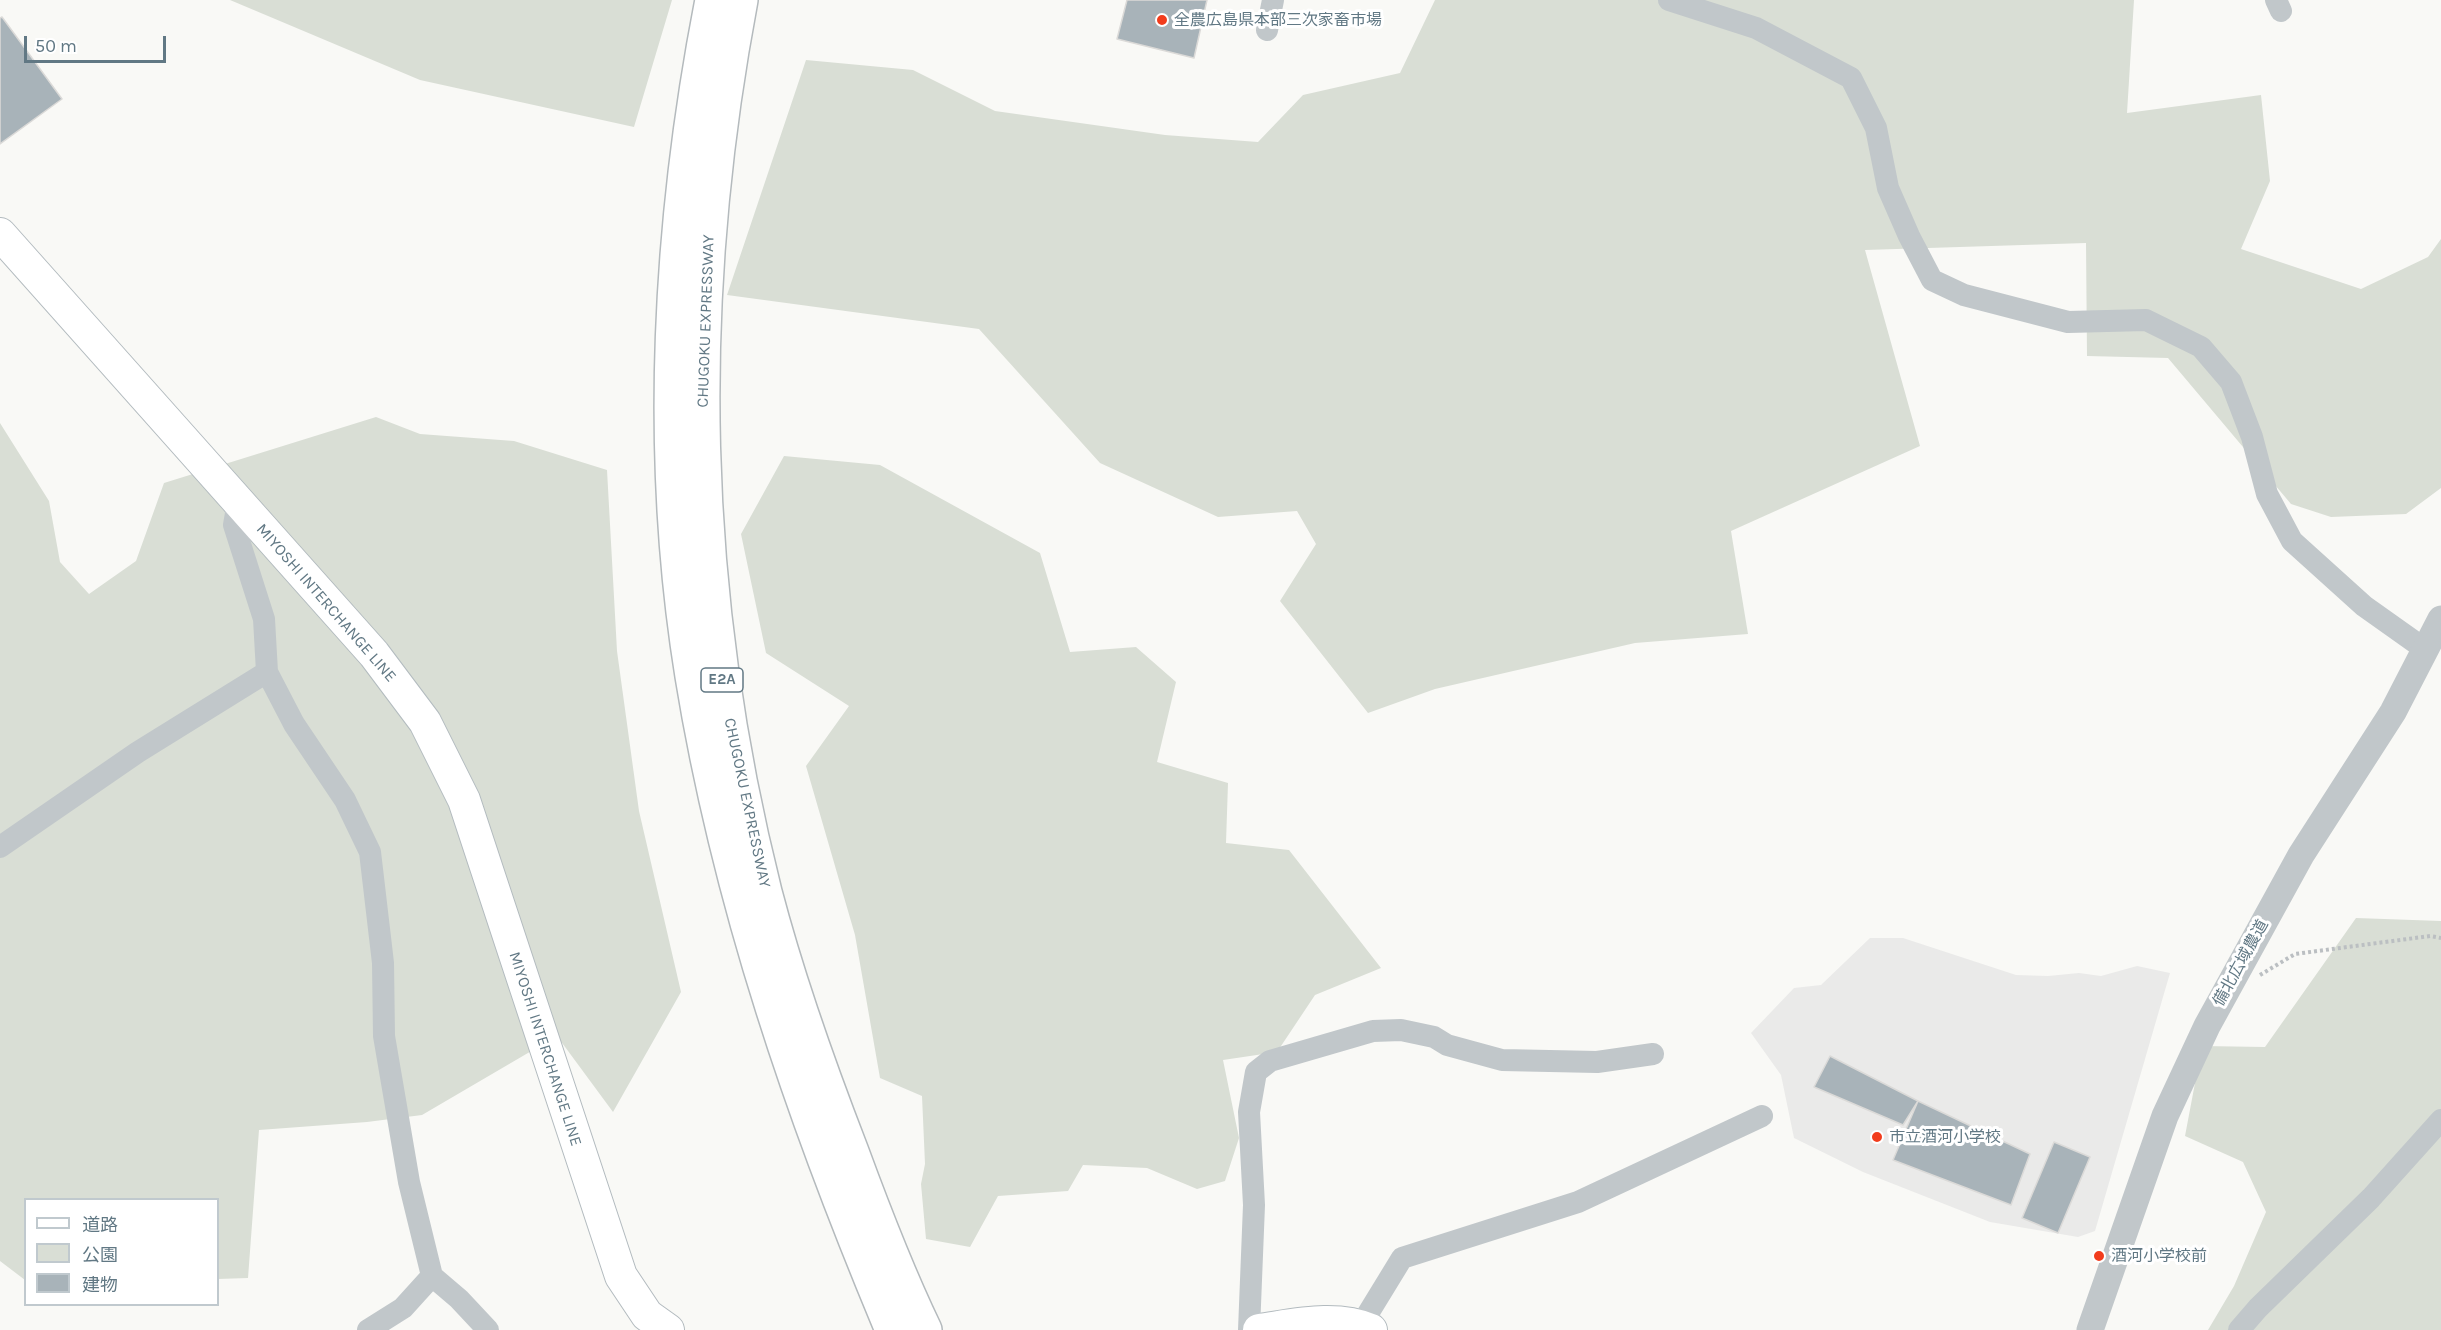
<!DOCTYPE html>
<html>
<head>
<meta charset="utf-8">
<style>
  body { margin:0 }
  #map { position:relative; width:2441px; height:1330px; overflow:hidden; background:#f9f9f6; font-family:Karla,"Noto Sans JP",sans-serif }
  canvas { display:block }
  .legend { position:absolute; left:24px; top:1198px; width:195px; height:108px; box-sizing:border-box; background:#fff; border:2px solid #c0c9ce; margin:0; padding:8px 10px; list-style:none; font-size:18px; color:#617884 }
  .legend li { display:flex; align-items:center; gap:12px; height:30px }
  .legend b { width:30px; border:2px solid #c0c9ce }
  .scale { position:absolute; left:24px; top:36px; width:142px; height:27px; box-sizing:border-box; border:3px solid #617884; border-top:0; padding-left:8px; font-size:18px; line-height:21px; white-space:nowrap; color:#617884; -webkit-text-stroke:4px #fff; paint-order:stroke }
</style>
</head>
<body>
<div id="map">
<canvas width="2441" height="1330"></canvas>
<ul class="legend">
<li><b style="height:8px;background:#fff"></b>道路</li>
<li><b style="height:16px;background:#d9ded5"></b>公園</li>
<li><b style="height:16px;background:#a8b3b9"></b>建物</li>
</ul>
<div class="scale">50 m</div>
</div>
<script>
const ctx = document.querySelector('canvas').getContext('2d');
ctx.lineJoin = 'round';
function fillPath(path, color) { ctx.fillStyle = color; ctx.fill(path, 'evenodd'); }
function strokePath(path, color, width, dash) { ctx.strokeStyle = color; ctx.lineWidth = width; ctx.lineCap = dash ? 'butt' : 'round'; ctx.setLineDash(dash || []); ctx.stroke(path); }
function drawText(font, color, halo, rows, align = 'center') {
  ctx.font = font + ' Karla,"Noto Sans JP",sans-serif'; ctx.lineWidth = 6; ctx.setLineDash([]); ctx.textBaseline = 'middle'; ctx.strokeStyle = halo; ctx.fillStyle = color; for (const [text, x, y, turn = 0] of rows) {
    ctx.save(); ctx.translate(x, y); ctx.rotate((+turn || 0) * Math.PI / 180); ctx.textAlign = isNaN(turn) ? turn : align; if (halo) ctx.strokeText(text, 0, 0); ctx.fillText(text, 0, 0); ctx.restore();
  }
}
const built = new Path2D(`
  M 1870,938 L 1903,938 L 2016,975 L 2048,976 L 2079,973 L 2101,976 L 2137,966 L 2170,973 L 2095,1231 L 2078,1237 L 1990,1222 L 1863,1172 L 1794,1138 L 1781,1075 L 1751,1033 L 1794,988 L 1821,985 Z`);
const green = new Path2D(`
  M 230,0 L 672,0 L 634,127 L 420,80 Z
  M 1435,0 L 2134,0 L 2127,113 L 2261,95 L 2270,181 L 2241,249 L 2361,289 L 2428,257 L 2441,239 L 2441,488 L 2406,514 L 2331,517 L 2291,504 L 2168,358 L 2087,356 L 2086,243 L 1865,250 L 1920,446 L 1731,531 L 1748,634 L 1635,643 L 1435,689 L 1368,713 L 1280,601 L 1316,544 L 1297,511 L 1218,517 L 1100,463 L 979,329 L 727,295 L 806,60 L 913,70 L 995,111 L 1165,135 L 1258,142 L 1303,95 L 1400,73 Z
  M 376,417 L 420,434 L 514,441 L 607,470 L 617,651 L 639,811 L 681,992 L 613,1112 L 557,1036 L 422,1115 L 367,1122 L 259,1130 L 248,1278 L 218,1279 L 218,1200 L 26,1200 L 25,1280 L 0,1261 L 0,423 L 49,501 L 60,562 L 89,594 L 136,561 L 164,483 Z
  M 784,456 L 880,465 L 1040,553 L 1070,652 L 1136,647 L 1176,682 L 1157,762 L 1228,783 L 1226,843 L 1289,850 L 1381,968 L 1315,995 L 1277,1052 L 1223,1060 L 1239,1138 L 1225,1181 L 1197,1189 L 1147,1168 L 1083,1165 L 1068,1191 L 998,1196 L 970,1247 L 926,1239 L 921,1184 L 925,1164 L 922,1096 L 880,1078 L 855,935 L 806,766 L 849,706 L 766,653 L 741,534 Z
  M 2356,918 L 2441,921 L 2441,1330 L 2208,1330 L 2234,1286 L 2266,1212 L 2243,1162 L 2185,1136 L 2202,1046 L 2265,1047 Z`);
const building = new Path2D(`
  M 1127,0 L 1207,0 L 1194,58 L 1117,39 Z
  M 2,17 L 62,99 L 0,144 L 0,18 Z
  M 1830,1056 L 1918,1101 L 1903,1125 L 1814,1087 Z
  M 1918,1101 L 2030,1154 L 2011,1205 L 1893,1160 Z
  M 2054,1142 L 2090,1157 L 2058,1233 L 2022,1218 Z`);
const path = new Path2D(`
  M 2260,975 L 2295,954 L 2430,936 L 2441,938`);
const minor = new Path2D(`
  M 1669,0 L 1756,28 L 1851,78 L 1876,128 L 1888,188 L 1909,236 L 1932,280 L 1964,295 L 2068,322 L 2146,320 L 2201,347 L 2231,382 L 2252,437 L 2267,494 L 2292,541 L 2364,606 L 2426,650
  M 2276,0 L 2281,11
  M 1267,30 L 1273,0
  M 238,502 L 234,525 L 264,619 L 267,672 L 294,724 L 345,800 L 370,852 L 383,963 L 384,1036 L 409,1182 L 432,1276 L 459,1299 L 488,1330
  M 0,847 L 138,752 L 267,672
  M 1361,1325 L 1402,1258 L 1578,1202 L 1762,1116
  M 368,1330 L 403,1308 L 432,1276
  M 1249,1330 L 1254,1205 L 1249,1112 L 1256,1072 L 1270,1061 L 1373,1031 L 1401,1030 L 1434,1037 L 1447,1045 L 1502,1060 L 1597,1062 L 1653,1054
  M 2239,1330 L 2258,1308 L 2371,1198 L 2441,1120`);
const tertiary = new Path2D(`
  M 2090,1330 L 2165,1116 L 2207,1026 L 2301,855 L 2393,712 L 2441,619`);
const secondary = new Path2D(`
  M 0,234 L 374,654 L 425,722 L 464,800 L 621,1276 L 647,1315 L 668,1330
  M 1259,1330 C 1295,1325 1336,1315 1371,1330`);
const motorway = new Path2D(`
  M 712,0 C 669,220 656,454 692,676 C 729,903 803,1118 892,1330
  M 741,0 C 684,301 690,595 765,892 C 788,980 819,1067 852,1152 C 874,1212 897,1272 925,1330`);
const markers = [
  [1162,20,6,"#f23c1c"],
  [1877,1137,6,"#f23c1c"],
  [2099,1256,6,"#f23c1c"]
];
const shields = [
  [722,680,42]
];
const shieldNames = [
  ["E2A",722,680]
];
const poiNames = [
  ["全農広島県本部三次家畜市場",1174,20],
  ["市立酒河小学校",1889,1137],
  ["酒河小学校前",2111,1256]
];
const streetNames = [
  ["CHUGOKU EXPRESSWAY",706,321,-88],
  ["MIYOSHI INTERCHANGE LINE",326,603,49],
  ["CHUGOKU EXPRESSWAY",747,803,78],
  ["備北広域農道",2241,963,-61],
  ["MIYOSHI INTERCHANGE LINE",545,1049,72]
];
fillPath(built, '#eaeae9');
fillPath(green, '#d9ded5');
fillPath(building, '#a8b3b9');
strokePath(building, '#dbdad8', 1.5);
strokePath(secondary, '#b3bbbf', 34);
strokePath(motorway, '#b4babd', 36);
strokePath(path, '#bbbfc2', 4, [3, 3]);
strokePath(minor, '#c1c7ca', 22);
strokePath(tertiary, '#c1c7ca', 27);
strokePath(secondary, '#fff', 32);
strokePath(motorway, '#fff', 33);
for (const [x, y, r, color] of markers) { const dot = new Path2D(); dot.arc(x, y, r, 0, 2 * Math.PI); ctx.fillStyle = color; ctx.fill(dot); strokePath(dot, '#fff', 2); }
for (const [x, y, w] of shields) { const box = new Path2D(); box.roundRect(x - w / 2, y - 12, w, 24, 4.5); ctx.fillStyle = '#fff'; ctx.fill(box); strokePath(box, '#617884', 1.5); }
drawText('bold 15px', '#617884', null, shieldNames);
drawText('16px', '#617884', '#fff', poiNames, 'left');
drawText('16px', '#617884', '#fff', streetNames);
</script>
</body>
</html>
